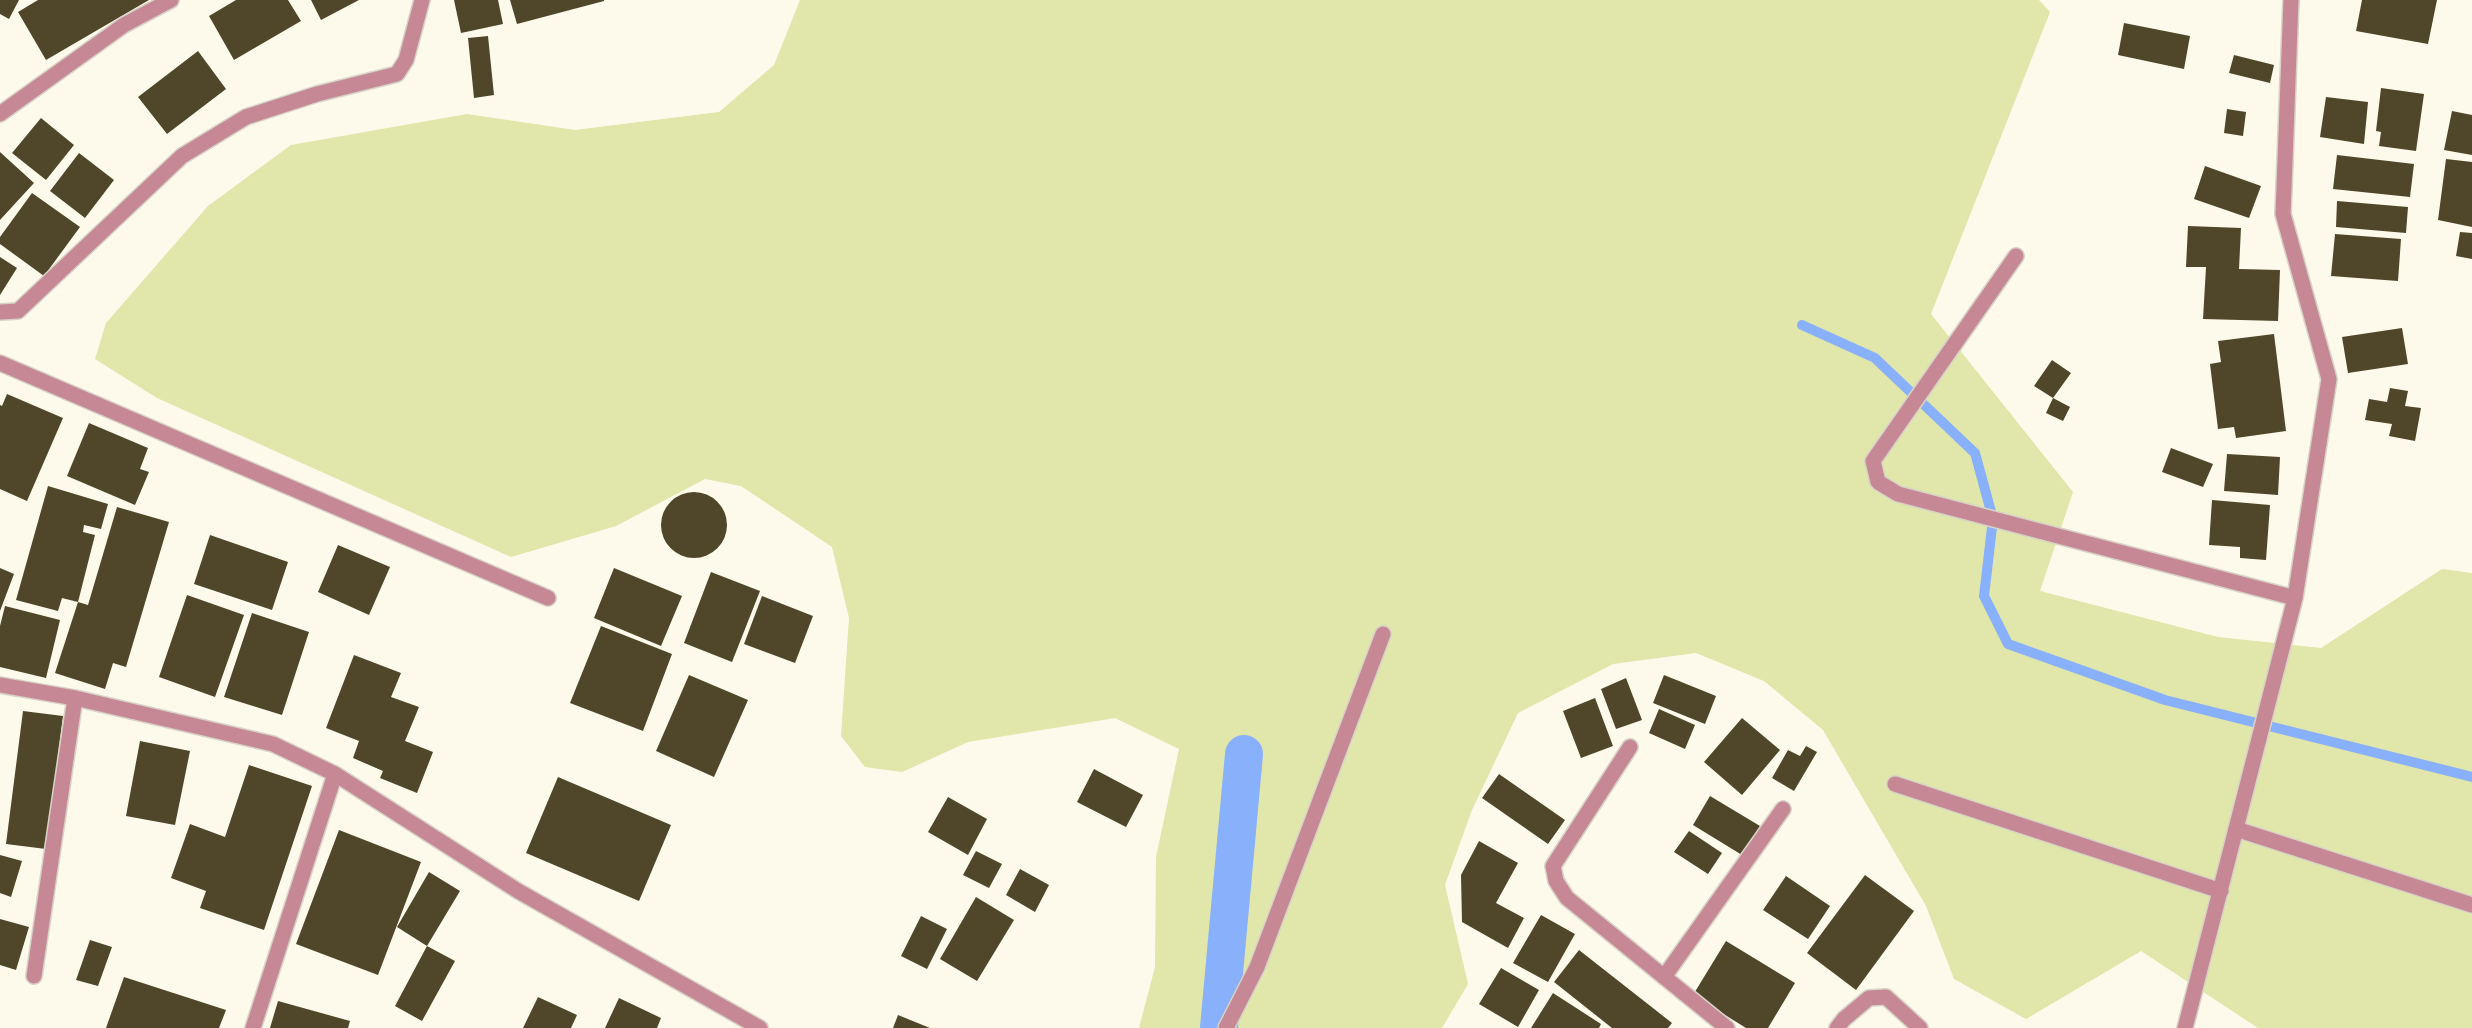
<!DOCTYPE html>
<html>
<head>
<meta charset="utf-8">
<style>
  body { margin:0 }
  canvas { display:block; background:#fdf9eb }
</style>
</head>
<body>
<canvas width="2472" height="1028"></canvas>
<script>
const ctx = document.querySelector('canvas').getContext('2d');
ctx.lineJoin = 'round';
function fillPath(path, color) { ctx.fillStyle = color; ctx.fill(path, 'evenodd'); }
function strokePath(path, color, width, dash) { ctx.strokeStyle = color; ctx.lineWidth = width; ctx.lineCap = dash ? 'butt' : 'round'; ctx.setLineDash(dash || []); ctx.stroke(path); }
const green = new Path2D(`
  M 800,0 L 2039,0 L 2050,12 L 1931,314 L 2073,492 L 2040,591 L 2218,637 L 2321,648 L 2442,569 L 2472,573 L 2472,1028 L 2258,1028 L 2141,951 L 2026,1019 L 1954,979 L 1926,906 L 1823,730 L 1764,681 L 1696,653 L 1613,664 L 1518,713 L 1472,810 L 1445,885 L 1468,984 L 1442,1028 L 1139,1028 L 1155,967 L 1156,857 L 1179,749 L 1115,718 L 968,742 L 902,772 L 865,767 L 841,736 L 849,618 L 832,547 L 741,486 L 705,479 L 616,526 L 511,557 L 157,398 L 95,359 L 106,323 L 208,206 L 291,145 L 467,114 L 575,130 L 719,112 L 774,65 Z`);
const stream = new Path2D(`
  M 1802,325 L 1875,358 L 1975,453 L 1993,519 L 1984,596 L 2008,644 L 2165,700 L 2472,777`);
const canal = new Path2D(`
  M 1219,1028 L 1244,754`);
const building = new Path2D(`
  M 0,0 L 19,0 L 9,19 L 0,14 Z
  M 38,0 L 149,0 L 46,60 L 18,12 Z
  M 236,0 L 288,0 L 301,21 L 234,60 L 209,16 Z
  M 311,0 L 359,0 L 321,20 Z
  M 454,0 L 498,0 L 503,24 L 461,33 Z
  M 510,0 L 604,0 L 604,1 L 517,24 Z
  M 2362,0 L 2437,0 L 2428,44 L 2356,31 Z
  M 2124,23 L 2190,36 L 2184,69 L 2118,55 Z
  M 488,36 L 494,95 L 474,98 L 468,38 Z
  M 198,51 L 226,89 L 167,134 L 138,97 Z
  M 2234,55 L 2274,65 L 2270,83 L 2229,73 Z
  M 2381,88 L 2424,94 L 2416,151 L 2379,146 L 2381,132 L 2376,131 Z
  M 2326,97 L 2368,102 L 2364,144 L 2320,137 Z
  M 2227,109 L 2246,112 L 2243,136 L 2224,133 Z
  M 2452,111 L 2472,115 L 2472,155 L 2444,150 Z
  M 41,118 L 74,145 L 46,180 L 12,153 Z
  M 0,152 L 34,183 L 0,220 Z
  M 79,153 L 114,180 L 85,218 L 50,191 Z
  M 2337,155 L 2414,164 L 2410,197 L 2333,189 Z
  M 2446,159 L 2472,162 L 2472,227 L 2438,220 Z
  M 2205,166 L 2261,186 L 2249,218 L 2194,199 Z
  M 32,193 L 80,227 L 44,276 L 0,244 L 0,237 Z
  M 2337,201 L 2408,207 L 2406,233 L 2336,227 Z
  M 2188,226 L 2241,228 L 2239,269 L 2280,270 L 2278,321 L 2203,319 L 2206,267 L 2186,267 Z
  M 2460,232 L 2472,233 L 2472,259 L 2456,256 Z
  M 2335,234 L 2401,239 L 2398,281 L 2331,276 Z
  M 0,257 L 17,268 L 0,295 Z
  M 2402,328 L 2408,364 L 2348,373 L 2342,337 Z
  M 2274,334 L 2286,431 L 2236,438 L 2234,427 L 2218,429 L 2210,364 L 2221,362 L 2218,341 Z
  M 2052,360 L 2071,373 L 2053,398 L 2034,386 Z
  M 2390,388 L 2408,391 L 2405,406 L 2421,408 L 2415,441 L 2389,436 L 2392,424 L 2365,420 L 2369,399 L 2387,402 Z
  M 7,394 L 63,418 L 27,501 L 0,489 L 0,405 L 2,406 Z
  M 2053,398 L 2070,407 L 2063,421 L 2046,413 Z
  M 89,423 L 148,448 L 140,469 L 149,472 L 135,505 L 67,476 Z
  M 2171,448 L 2213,464 L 2203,487 L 2162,472 Z
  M 2227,454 L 2280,457 L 2278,495 L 2224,491 Z
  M 48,486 L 108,504 L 101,529 L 84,525 L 83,532 L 95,535 L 78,602 L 62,598 L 58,611 L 16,600 Z
  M661 525a33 33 0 1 1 66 0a33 33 0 1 1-66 0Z
  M 2212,500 L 2270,505 L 2266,560 L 2240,558 L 2240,547 L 2209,545 Z
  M 117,507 L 169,522 L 126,667 L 113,663 L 105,689 L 55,673 L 78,602 L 88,605 Z
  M 210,535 L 288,562 L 272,610 L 194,584 Z
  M 338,545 L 390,567 L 369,615 L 318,592 Z
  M 0,568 L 14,574 L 0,611 Z
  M 614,568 L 682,596 L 661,646 L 594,618 Z
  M 711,572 L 760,591 L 732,662 L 684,643 Z
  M 187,595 L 244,615 L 215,697 L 159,677 Z
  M 762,596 L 813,616 L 795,663 L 744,644 Z
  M 5,606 L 60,620 L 46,678 L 0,667 L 0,626 Z
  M 252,613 L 309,632 L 282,715 L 224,697 Z
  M 601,626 L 672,654 L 643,731 L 570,703 Z
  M 354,655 L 401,673 L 391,697 L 419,707 L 405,741 L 433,752 L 417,793 L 380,778 L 383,771 L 353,758 L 359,741 L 326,728 Z
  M 689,675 L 748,700 L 714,777 L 656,751 Z
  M 1664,675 L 1716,696 L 1705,724 L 1653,703 Z
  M 1626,678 L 1642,720 L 1616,729 L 1601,689 Z
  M 1595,698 L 1613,746 L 1581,758 L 1563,711 Z
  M 1659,709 L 1695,725 L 1685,749 L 1649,733 Z
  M 23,711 L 63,716 L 46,849 L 6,844 Z
  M 1742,718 L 1780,750 L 1742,795 L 1704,762 Z
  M 140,741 L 190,751 L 175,825 L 126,816 Z
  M 1806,746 L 1817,752 L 1794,791 L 1772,778 L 1788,750 L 1800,756 Z
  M 249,765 L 312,786 L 264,930 L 200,908 L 206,891 L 171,878 L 190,824 L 225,837 Z
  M 1094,769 L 1143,795 L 1126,827 L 1077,802 Z
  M 1499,774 L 1565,820 L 1548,844 L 1482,798 Z
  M 558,777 L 671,825 L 639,901 L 526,853 Z
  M 1710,796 L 1760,826 L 1742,855 L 1693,825 Z
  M 948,797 L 987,819 L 968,855 L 928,832 Z
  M 339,830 L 421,862 L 378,975 L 296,944 Z
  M 1689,831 L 1722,853 L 1708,874 L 1674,852 Z
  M 1479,841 L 1518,863 L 1496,903 L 1524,918 L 1508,948 L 1462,922 L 1461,875 Z
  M 976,851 L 1002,864 L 989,888 L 963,875 Z
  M 0,855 L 22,861 L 11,897 L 0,893 Z
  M 1020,869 L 1049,885 L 1035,912 L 1006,895 Z
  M 429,872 L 460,891 L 427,946 L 397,927 Z
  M 1865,875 L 1914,911 L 1856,990 L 1807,953 Z
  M 1786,876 L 1830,906 L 1808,939 L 1763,910 Z
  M 976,897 L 1014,920 L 977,981 L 940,959 Z
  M 1541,915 L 1575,934 L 1548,982 L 1513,963 Z
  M 921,916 L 947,929 L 927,969 L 901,956 Z
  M 0,919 L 29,927 L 16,970 L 0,965 Z
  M 90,940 L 112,947 L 98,986 L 76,980 Z
  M 1726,941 L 1795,983 L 1768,1028 L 1746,1028 L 1693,995 Z
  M 427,946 L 455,961 L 422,1021 L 395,1006 Z
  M 1579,950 L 1672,1023 L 1668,1028 L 1612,1028 L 1554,982 Z
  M 1501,968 L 1539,990 L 1518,1027 L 1479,1004 Z
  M 124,977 L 226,1010 L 219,1028 L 106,1028 Z
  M 1553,993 L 1601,1024 L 1599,1028 L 1531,1028 Z
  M 538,997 L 577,1015 L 571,1028 L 523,1028 Z
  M 619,998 L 661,1018 L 657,1028 L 605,1028 Z
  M 278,1001 L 350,1021 L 348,1028 L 270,1028 Z
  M 898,1015 L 930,1028 L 893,1028 Z`);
const lane = new Path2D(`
  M 2236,829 L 2472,905
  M 1664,977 L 1783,809`);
const street = new Path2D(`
  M 0,114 L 124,25 L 171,0
  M 2016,256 L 1873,461 L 1878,482 L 1898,494 L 2295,598
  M 0,312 L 18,311 L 182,156 L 246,117 L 317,94 L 397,74 L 406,60 L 422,0
  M 0,363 L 548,598
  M 0,685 L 75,698 L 273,744 L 335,774 L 518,891 L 760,1028
  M 1630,747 L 1553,866 L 1556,881 L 1567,898 L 1727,1028
  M 1895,784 L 2221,891
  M 34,976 L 75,698
  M 253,1028 L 335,774
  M 1226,1028 L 1257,967 L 1383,634
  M 1837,1028 L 1844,1019 L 1869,998 L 1886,997 L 1920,1028
  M 2185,1028 L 2295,598 L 2329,379 L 2283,214 L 2291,0`);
fillPath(green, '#e1e6aa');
strokePath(stream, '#89b0fb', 10);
strokePath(canal, '#89b0fb', 38);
fillPath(building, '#50472a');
strokePath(lane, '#d7d3c6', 18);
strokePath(street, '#d7d3c6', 18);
strokePath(lane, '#c78896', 15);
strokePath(street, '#c78896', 15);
</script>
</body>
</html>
